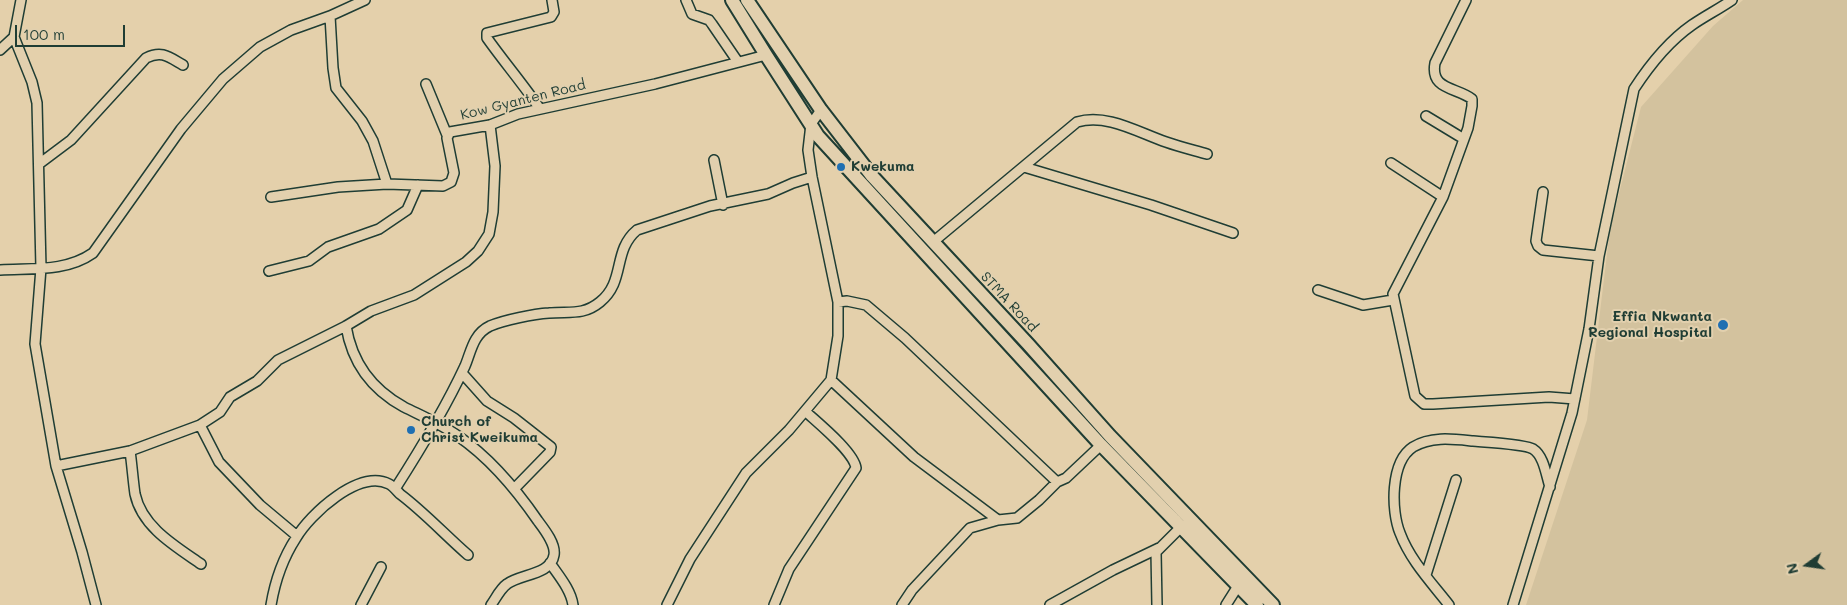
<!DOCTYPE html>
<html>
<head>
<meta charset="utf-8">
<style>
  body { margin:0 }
  #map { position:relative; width:1847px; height:605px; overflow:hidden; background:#e4d0ab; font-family:Mali,sans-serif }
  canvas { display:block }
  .north { position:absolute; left:1782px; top:540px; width:50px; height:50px; -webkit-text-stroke:4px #e2d0ae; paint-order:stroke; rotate:256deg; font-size:14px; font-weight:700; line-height:20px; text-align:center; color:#1f3d34 }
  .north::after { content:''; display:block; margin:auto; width:18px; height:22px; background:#1f3d34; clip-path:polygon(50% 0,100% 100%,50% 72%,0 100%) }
  .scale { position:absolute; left:15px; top:25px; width:110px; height:22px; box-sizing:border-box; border:2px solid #1f3d34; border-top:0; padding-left:6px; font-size:15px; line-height:18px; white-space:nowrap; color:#1f3d34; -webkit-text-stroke:4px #e2d0ae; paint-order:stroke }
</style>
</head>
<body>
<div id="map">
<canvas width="1847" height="605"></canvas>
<div class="north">N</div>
<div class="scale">100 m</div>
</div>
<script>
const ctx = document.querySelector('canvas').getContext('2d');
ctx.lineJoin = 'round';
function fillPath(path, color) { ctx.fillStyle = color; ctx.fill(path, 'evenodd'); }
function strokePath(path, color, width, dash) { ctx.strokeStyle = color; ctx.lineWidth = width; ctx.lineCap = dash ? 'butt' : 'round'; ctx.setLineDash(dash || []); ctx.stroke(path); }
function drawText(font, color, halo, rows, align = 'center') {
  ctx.font = font + ' Mali,sans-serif'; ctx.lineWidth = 4; ctx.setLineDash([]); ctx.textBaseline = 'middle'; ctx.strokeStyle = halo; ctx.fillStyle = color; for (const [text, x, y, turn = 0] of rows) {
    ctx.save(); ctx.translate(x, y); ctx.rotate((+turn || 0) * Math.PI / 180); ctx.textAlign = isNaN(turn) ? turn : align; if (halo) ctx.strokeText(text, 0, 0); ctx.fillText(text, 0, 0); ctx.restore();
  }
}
const built = new Path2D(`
  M 1743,0 L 1847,0 L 1847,605 L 1526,605 L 1587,420 L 1610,229 L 1641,107 L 1713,26 Z`);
const street = new Path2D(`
  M 21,0 L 14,37 L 32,82 L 37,103 L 41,268 L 35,344 L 56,466 L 82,552 L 96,605
  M 686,0 L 692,14 L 709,20 L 712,24 L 738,62
  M 1466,0 L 1435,63 C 1430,90 1456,87 1472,99 L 1472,106 L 1468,128 L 1443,197 L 1393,294 L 1415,396 L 1424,404 L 1433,404 L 1549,397 L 1575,399
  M 330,16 L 365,0
  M 0,50 L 14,37
  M 426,84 L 447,135
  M 540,109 C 523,84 504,62 487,38 L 487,33 L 551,17 L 554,12 L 552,0
  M 821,110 L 811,124 L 808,150 L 812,177 L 838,302 L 847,301 L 866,305 L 905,338 L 1057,482
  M 1426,116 L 1464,139
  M 714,160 L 723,205
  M 1391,163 L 1443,197
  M 39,164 L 71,140 L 146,58 C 162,50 169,57 183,65
  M 1024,167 L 1151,205 L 1233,233
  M 1543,192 L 1536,241 L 1538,246 L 1543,250 L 1599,256
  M 271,197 L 338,187 L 387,184
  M 933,242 L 1077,122 C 1107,113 1139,133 1166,142 C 1180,147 1193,150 1207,154
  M 0,270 C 32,268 66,272 93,253 L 181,129 L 223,79 L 260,47 L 291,30 L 330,16 L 333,68 L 336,88 L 362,121 L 373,141 L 387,184 L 443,186 L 451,182 L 454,173 L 447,138 L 450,132 L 490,125 L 518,114 L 655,84 L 766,55
  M 269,271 L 309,261 L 328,247 L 379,229 L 407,210 L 418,185
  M 1318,290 L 1363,305 L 1393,300
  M 838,302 L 838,336 L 831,380 L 914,457 L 998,520
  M 346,326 C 352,363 371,389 404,407 C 422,416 441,424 458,436 C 490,458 516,489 538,521 C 544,529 556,544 554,555 C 551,575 520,574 507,584 C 500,589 496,598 491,605
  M 462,373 L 487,401 L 514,418 L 551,447 L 550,452 L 514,489
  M 200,425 L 219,462 L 260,505 L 297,536
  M 130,451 C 132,465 133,480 135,494 C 142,527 175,546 201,564
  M 56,466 L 130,451 L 200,425 L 220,412 L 230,397 L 257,381 L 278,360 L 346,326 L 371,311 L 414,295 L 466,262 L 478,251 L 489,234 L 493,212 L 495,166 L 490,125
  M 395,489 C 420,450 445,409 465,366 C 471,352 473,334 490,326 C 504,320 534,314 549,313 C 569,311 583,316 600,302 C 626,281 612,251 637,230 L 710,206 L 768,194 L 793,183 L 812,177
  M 550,563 C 559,576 571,590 573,605
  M 1426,575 L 1456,480
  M 271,605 C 275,581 283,558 296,538 C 310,514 359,469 389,484 C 393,486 397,491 400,494 C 424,512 445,535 468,555
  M 361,605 L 381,567
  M 667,605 L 690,559 L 746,473 L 789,430 L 831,380
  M 774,605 L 789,569 L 856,468 C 854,452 818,423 805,411
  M 902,605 L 912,590 L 970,528 L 998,520 L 1017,518 L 1039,500 L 1057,482 L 1066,478 L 1101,445
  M 1050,605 L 1113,570 L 1159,548
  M 1157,605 L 1156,552 L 1181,527
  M 1226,605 L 1238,586
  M 1449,605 C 1431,582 1410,560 1400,533 C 1391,511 1390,462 1413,447 C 1431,436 1453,439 1473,441 C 1484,442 1526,444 1533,449 C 1544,456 1546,475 1550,487
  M 1513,605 L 1572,413 L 1589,329 L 1599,256 L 1634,89 C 1649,66 1669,41 1692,25 C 1705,16 1719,9 1732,0`);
const secondary = new Path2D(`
  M 732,0 L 766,55 L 818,136 L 1101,445 L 1257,605
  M 747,0 L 821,110 L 872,176 L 1028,344 L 1110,436 L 1273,605`);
const markers = [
  [841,167,5,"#1f6fb2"],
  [1723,325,6,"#1f6fb2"],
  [411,430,5,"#1f6fb2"]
];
const streetNames = [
  ["Kow Gyanten Road",523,100,-14],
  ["STMA Road",1009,302,47]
];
const poiNames = [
  ["Kwekuma",851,167],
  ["Effia Nkwanta",1712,317,"right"],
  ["Regional Hospital",1712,333,"right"],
  ["Church of",421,422],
  ["Christ Kweikuma",421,438]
];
fillPath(built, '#d3c29e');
strokePath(street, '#1f3d34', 12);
strokePath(secondary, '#1f3d34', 16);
strokePath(street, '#e2d0ae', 9);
strokePath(secondary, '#e2d0ae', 12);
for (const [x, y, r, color] of markers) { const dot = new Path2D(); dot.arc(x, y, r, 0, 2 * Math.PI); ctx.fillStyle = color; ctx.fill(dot); strokePath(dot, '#e2d0ae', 2); }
drawText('14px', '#1f3d34', '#e2d0ae', streetNames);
drawText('bold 14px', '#1f3d34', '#e2d0ae', poiNames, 'left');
</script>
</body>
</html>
